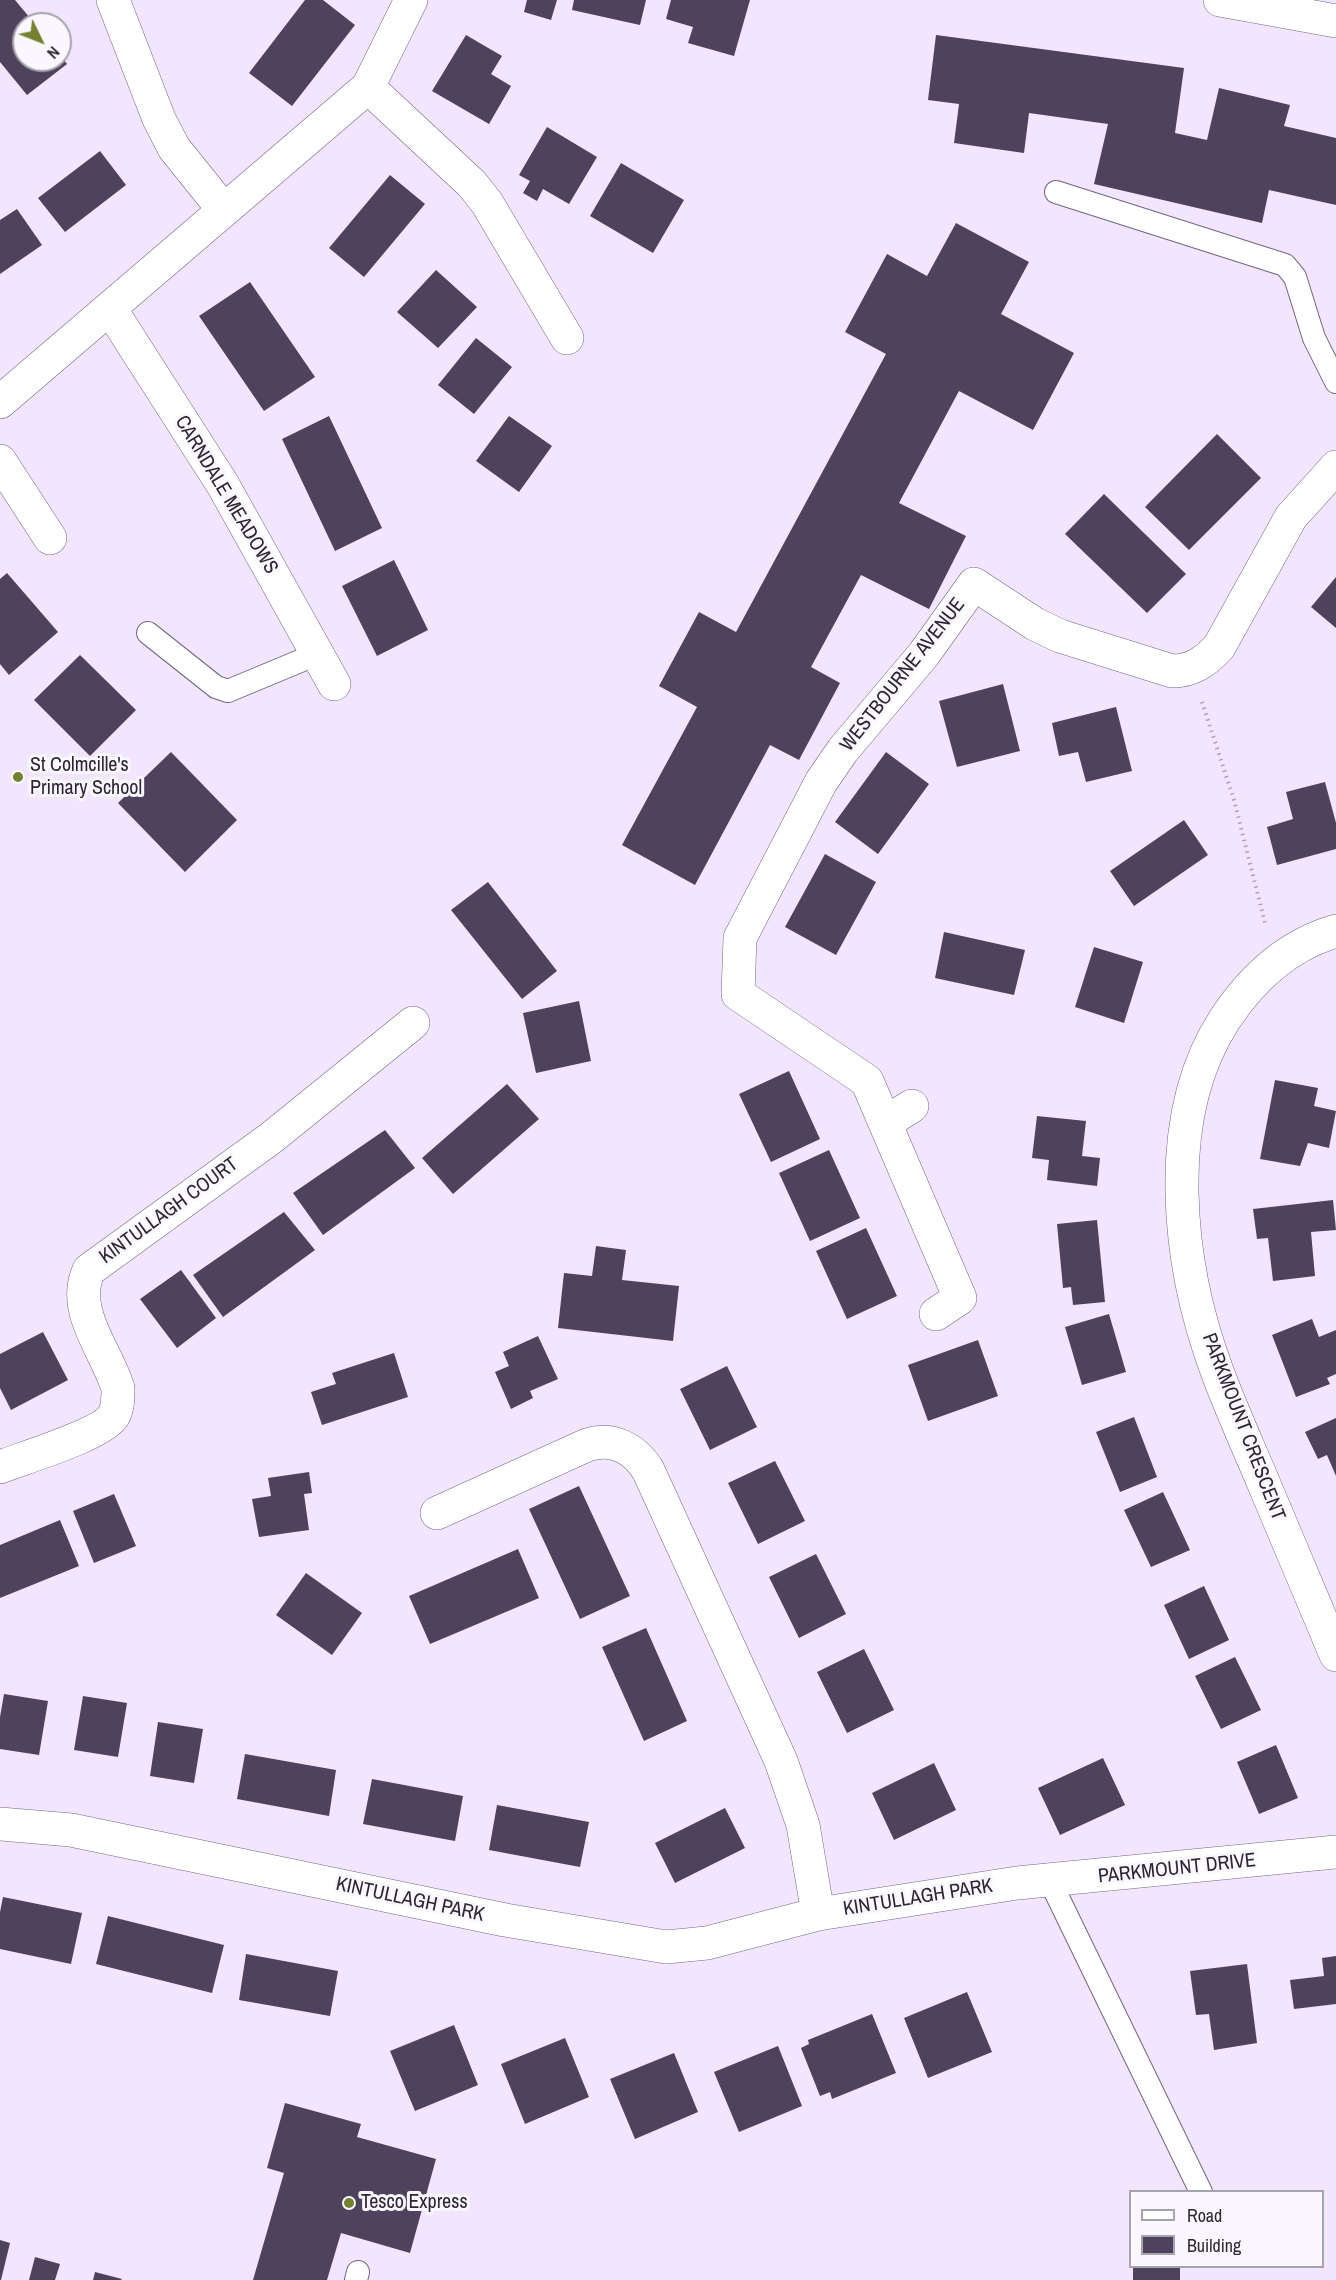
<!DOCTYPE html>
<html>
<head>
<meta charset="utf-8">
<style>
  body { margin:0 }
  #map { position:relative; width:1336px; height:2280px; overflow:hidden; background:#f2e6ff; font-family:"Archivo Narrow",sans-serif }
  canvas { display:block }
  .legend { position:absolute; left:1129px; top:2190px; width:195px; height:78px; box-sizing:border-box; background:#faf7fe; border:2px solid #a7a3ac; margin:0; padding:8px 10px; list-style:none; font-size:18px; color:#2b2631 }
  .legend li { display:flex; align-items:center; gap:12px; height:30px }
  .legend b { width:30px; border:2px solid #a7a3ac }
  .north { position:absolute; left:12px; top:12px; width:60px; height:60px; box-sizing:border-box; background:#faf7fe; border:2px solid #a7a3ac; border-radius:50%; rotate:133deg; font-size:16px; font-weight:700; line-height:24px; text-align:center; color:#2b2631 }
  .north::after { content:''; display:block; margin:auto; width:21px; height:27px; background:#74812f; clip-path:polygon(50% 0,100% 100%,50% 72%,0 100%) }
</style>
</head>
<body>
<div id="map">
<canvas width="1336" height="2280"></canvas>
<ul class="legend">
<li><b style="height:8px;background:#fff"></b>Road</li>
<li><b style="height:16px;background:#4f425c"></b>Building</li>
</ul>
<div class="north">N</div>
</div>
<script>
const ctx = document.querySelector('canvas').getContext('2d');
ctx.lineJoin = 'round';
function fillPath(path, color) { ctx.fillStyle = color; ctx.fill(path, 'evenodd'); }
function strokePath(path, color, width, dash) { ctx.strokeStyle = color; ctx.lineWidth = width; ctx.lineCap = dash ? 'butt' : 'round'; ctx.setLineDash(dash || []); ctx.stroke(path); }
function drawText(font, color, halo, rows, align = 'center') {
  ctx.font = font + ' "Archivo Narrow",sans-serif'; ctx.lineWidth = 6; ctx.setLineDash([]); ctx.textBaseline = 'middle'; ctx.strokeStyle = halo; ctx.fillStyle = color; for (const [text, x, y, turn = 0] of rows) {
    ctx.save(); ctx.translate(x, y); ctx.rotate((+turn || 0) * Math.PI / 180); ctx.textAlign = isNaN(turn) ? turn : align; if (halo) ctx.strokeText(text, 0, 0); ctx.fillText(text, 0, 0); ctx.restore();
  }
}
const building = new Path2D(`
  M 0,0 L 15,0 L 35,24 L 24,24 L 24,60 L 60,60 L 60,55 L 67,64 L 27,95 L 0,62 Z
  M 305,0 L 323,0 L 355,25 L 292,106 L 249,73 Z
  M 527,0 L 557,0 L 551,20 L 524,12 Z
  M 574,0 L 646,0 L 640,25 L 572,10 Z
  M 671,0 L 750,0 L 734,56 L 688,43 L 693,27 L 666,19 Z
  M 466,35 L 502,56 L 491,74 L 511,86 L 489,124 L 432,91 Z
  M 936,35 L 1184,68 L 1175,133 L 1207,140 L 1219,88 L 1290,105 L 1284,126 L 1336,138 L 1336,205 L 1269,190 L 1262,223 L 1094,184 L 1108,124 L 1029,113 L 1024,153 L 954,143 L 959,104 L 928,100 Z
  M 547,127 L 597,157 L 569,204 L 543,189 L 537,201 L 523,193 L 530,181 L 519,175 Z
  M 100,151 L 126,185 L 65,232 L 38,198 Z
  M 621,163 L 684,200 L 653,253 L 590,216 Z
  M 390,175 L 425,204 L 364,277 L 329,248 Z
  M 17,209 L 42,245 L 0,274 L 0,220 Z
  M 956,223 L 1029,262 L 1001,314 L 1074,353 L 1033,430 L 959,391 L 899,503 L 966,536 L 929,609 L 861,575 L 811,667 L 840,683 L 799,760 L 770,745 L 695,885 L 622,845 L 697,707 L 659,686 L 699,612 L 736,632 L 886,354 L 845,332 L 887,254 L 927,276 Z
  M 436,270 L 477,307 L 438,348 L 397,312 Z
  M 250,282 L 315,377 L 264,411 L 199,316 Z
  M 476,338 L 512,367 L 474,414 L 438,385 Z
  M 329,416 L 382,528 L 335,551 L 282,439 Z
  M 509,416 L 552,446 L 519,492 L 476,461 Z
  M 1217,434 L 1261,478 L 1189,550 L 1145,507 Z
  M 1104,494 L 1186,574 L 1147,613 L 1065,534 Z
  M 394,560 L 428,630 L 377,656 L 342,586 Z
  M 7,573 L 58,632 L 9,675 L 0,664 L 0,579 Z
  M 1336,577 L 1336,628 L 1311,607 Z
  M 80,655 L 136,710 L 90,756 L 34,700 Z
  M 1003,684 L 1020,751 L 957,767 L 939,701 Z
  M 1116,707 L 1132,771 L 1086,782 L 1078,752 L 1059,756 L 1052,723 Z
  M 171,752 L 237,820 L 185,872 L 118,803 Z
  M 886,752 L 929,784 L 878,854 L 835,822 Z
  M 1325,782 L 1336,823 L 1336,849 L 1277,865 L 1267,827 L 1293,819 L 1286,792 Z
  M 1184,820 L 1208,855 L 1134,906 L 1110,871 Z
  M 825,854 L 876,882 L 836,955 L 785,927 Z
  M 488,882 L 557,971 L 522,999 L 451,910 Z
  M 944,932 L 1025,950 L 1014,995 L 935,978 Z
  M 1094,947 L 1143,962 L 1124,1023 L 1075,1007 Z
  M 579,1001 L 591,1061 L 536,1073 L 523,1013 Z
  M 789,1071 L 820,1139 L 771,1162 L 739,1094 Z
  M 1275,1080 L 1318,1088 L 1314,1106 L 1336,1111 L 1329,1148 L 1308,1143 L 1300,1166 L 1260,1159 Z
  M 507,1084 L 539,1119 L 453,1194 L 422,1158 Z
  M 1037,1116 L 1086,1121 L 1082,1156 L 1100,1158 L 1097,1186 L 1047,1180 L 1049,1160 L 1032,1158 Z
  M 385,1130 L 415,1168 L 323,1235 L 293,1193 Z
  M 829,1150 L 860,1218 L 810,1241 L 779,1173 Z
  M 1333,1200 L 1336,1230 L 1311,1232 L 1315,1276 L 1273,1281 L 1268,1238 L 1257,1239 L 1253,1209 Z
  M 284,1212 L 315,1250 L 223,1317 L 193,1275 Z
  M 1097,1220 L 1105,1302 L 1073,1305 L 1071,1287 L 1063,1288 L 1057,1224 Z
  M 866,1228 L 897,1296 L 847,1319 L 816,1251 Z
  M 596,1246 L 626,1250 L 622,1280 L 679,1286 L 673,1341 L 558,1328 L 564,1273 L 592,1276 Z
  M 181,1270 L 216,1318 L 177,1348 L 140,1299 Z
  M 1109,1314 L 1126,1372 L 1082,1385 L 1065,1327 Z
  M 1312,1319 L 1319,1337 L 1336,1330 L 1336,1374 L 1327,1378 L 1330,1384 L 1296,1397 L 1272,1335 Z
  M 43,1332 L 68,1380 L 11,1410 L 0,1388 L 0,1354 Z
  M 538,1336 L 558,1379 L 530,1391 L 533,1398 L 511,1409 L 495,1372 L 509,1366 L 503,1352 Z
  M 978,1340 L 998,1396 L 928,1421 L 908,1365 Z
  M 394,1353 L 408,1397 L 322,1425 L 311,1392 L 336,1384 L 332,1373 Z
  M 727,1366 L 757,1427 L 710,1450 L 680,1389 Z
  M 1134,1417 L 1157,1477 L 1120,1492 L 1096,1432 Z
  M 1336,1418 L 1336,1476 L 1327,1455 L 1318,1459 L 1305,1432 Z
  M 775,1461 L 805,1521 L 758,1544 L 728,1483 Z
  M 309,1472 L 312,1493 L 304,1494 L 309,1530 L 259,1537 L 252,1499 L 271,1496 L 268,1478 Z
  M 579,1486 L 630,1596 L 580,1619 L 529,1509 Z
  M 1163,1492 L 1190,1550 L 1151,1567 L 1124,1510 Z
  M 114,1494 L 136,1546 L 94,1563 L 73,1511 Z
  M 60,1520 L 79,1566 L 0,1598 L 0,1545 Z
  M 518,1549 L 539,1598 L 430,1644 L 409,1596 Z
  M 816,1554 L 846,1614 L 799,1638 L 769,1577 Z
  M 306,1573 L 362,1613 L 332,1655 L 276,1615 Z
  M 1204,1586 L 1229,1640 L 1189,1659 L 1164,1605 Z
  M 646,1628 L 687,1721 L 644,1741 L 602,1647 Z
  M 864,1649 L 894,1710 L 847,1733 L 817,1672 Z
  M 1235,1657 L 1261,1710 L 1221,1729 L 1195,1676 Z
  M 4,1694 L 48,1701 L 39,1755 L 0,1749 L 0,1717 Z
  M 83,1696 L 127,1703 L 118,1757 L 74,1750 Z
  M 158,1722 L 203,1729 L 194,1783 L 150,1776 Z
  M 1276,1745 L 1298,1798 L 1259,1814 L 1237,1762 Z
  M 245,1754 L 336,1770 L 329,1816 L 237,1799 Z
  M 1103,1758 L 1125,1805 L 1060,1835 L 1038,1788 Z
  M 934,1763 L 956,1810 L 894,1840 L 872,1793 Z
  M 372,1779 L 463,1796 L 455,1841 L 363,1824 Z
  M 497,1805 L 589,1822 L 580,1867 L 489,1850 Z
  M 725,1808 L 745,1848 L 675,1883 L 655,1843 Z
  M 3,1897 L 82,1913 L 71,1964 L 0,1949 L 0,1912 Z
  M 108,1916 L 224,1945 L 212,1993 L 96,1964 Z
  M 246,1954 L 338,1971 L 330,2016 L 239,2000 Z
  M 1336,1956 L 1336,2004 L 1294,2009 L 1290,1980 L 1324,1976 L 1322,1958 Z
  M 1247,1964 L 1257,2043 L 1214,2050 L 1209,2014 L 1196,2015 L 1190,1971 Z
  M 967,1992 L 992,2052 L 928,2078 L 904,2018 Z
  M 872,2014 L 896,2073 L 832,2099 L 830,2092 L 820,2096 L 801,2048 L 809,2044 L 808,2040 Z
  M 454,2025 L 478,2085 L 415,2111 L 390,2051 Z
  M 565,2038 L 589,2097 L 525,2124 L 501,2064 Z
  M 778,2046 L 802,2106 L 739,2132 L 714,2072 Z
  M 674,2053 L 698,2112 L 635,2139 L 610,2079 Z
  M 285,2103 L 361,2124 L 357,2137 L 436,2159 L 410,2253 L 341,2233 L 327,2280 L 253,2280 L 284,2173 L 267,2168 Z
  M 0,2240 L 10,2243 L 1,2280 L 0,2280 Z
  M 35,2257 L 60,2264 L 55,2280 L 29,2280 Z
  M 1133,2266 L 1180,2266 L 1180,2280 L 1133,2280 Z
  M 95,2272 L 122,2279 L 121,2280 L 93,2280 Z`);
const path = new Path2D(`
  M 1202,702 L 1234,800 L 1265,923`);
const lane = new Path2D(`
  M 1056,192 L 1285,265 L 1295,277 L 1314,338 L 1336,382
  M 148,633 L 216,687 L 228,691 L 317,654
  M 1050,1881 L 1201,2192
  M 356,2280 L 358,2272`);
const street = new Path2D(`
  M 113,0 L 159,119 L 174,148 L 223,209
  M 368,87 L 472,184 L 487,203 L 567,338
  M 111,310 L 223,485 L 334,684
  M 0,402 L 368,87 L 411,0
  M 0,461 L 50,538
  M 1336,931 C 1288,945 1252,978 1225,1019 C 1160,1118 1178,1266 1217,1371 C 1231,1409 1248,1446 1264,1484 C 1288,1541 1312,1598 1336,1655
  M 885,1123 L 912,1106
  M 936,1314 L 960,1298 L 867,1081 L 738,994 L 740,938 L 821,782 L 843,750 L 924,654 L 974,584 L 1035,624 L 1060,636 L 1172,671 C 1192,671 1205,662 1219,647 L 1291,517 L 1336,467
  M 0,1467 C 23,1458 104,1434 114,1415 C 118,1407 118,1397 118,1388 C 106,1350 70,1310 89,1270 L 271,1138 L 413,1023
  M 437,1513 L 587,1445 C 612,1437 634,1448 648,1470 L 781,1761 L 803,1825 L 818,1914
  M 0,1824 L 71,1830 L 505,1920 L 666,1947 L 707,1943 L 818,1914 L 1017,1883 L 1336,1852`);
const secondary = new Path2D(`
  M 1220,0 L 1336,21`);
const markers = [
  [18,777,6,"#74812f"],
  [349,2203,6,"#74812f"]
];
const streetNames = [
  ["CARNDALE MEADOWS",226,495,59],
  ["WESTBOURNE AVENUE",903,675,-52],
  ["KINTULLAGH COURT",169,1211,-36],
  ["PARKMOUNT CRESCENT",1243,1427,69],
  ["PARKMOUNT DRIVE",1177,1869,-6],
  ["KINTULLAGH PARK",918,1898,-9],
  ["KINTULLAGH PARK",410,1900,12]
];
const poiNames = [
  ["St Colmcille's",30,766],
  ["Primary School",30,789],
  ["Tesco Express",361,2203]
];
fillPath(building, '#4f425c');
strokePath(lane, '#736581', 24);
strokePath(street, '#736581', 34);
strokePath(secondary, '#736581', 34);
strokePath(path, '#aca2b6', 4, [1.5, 4.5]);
strokePath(lane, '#fff', 22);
strokePath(street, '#fff', 33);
strokePath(secondary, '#fff', 33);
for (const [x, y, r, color] of markers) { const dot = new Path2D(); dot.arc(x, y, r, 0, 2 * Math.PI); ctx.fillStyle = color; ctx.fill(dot); strokePath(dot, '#faf7fe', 2); }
drawText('20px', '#2b2631', '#faf7fe', streetNames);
drawText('20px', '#2b2631', '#faf7fe', poiNames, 'left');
</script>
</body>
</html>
